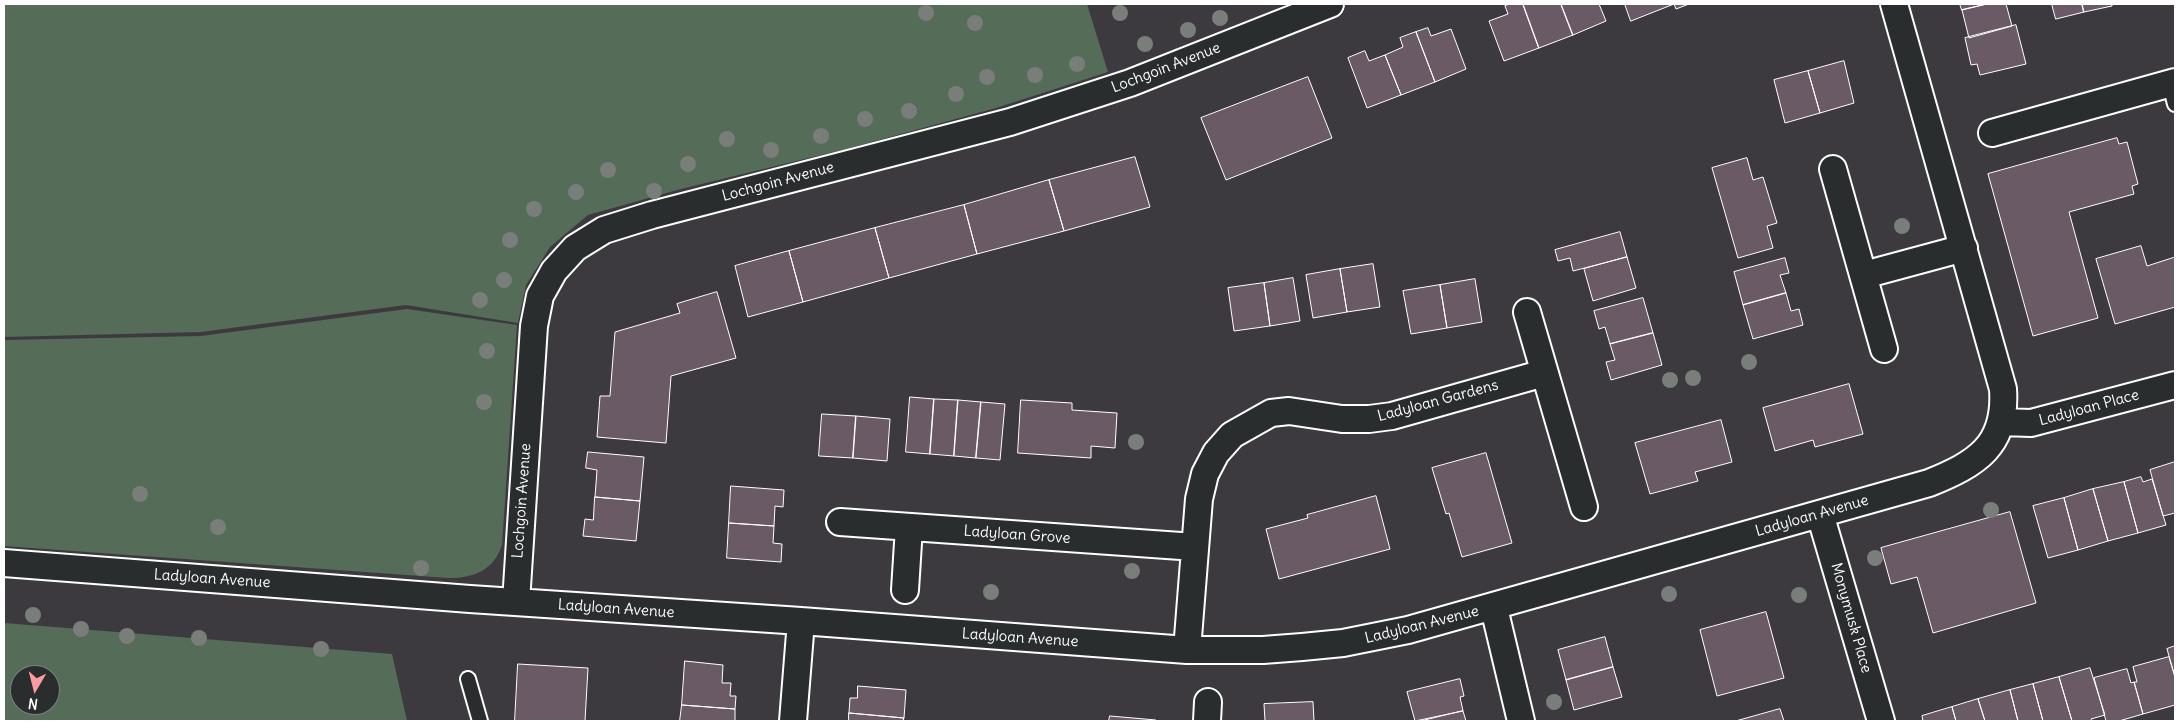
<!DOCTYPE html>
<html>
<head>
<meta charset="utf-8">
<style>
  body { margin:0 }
  #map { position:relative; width:2179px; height:725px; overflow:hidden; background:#3d3a3f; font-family:Delius,sans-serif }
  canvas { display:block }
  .frame { position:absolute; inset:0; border:5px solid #fff; pointer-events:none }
  .north { position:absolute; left:10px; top:665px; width:50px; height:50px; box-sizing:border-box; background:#2a2d2e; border:1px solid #7f8182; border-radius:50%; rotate:188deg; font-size:14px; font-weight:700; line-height:20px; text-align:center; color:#fff }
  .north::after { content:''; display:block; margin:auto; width:18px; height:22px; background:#ff9aa2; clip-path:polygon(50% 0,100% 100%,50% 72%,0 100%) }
</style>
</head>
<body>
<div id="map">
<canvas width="2179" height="725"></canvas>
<div class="frame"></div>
<div class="north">N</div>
</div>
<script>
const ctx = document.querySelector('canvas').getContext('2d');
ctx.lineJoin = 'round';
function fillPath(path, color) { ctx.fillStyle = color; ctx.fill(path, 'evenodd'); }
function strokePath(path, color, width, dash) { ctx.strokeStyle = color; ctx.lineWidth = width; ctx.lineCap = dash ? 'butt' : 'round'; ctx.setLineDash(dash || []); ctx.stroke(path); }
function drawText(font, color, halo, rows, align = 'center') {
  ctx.font = font + ' Delius,sans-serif'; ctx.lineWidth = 4; ctx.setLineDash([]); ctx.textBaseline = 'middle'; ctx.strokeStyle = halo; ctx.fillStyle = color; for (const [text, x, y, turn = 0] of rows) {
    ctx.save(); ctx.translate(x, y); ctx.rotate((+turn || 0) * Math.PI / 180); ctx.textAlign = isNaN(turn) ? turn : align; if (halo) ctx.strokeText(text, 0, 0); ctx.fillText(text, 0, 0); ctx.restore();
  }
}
const green = new Path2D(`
  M 4,4 L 1087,4 L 1108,72 L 996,108 L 846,149 L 681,189 L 588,215 L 550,247 L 526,285 L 518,323 L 406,305 L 201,332 L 4,337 Z
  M 407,309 L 517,325 L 502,545 C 493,571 474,578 448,578 L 4,546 L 4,340 L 201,336 Z
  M 4,623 L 392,654 L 407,721 L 4,721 ZM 20,675 L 50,675 L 50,705 L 20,705 Z`);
const building = new Path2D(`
  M 1510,4 L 1523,4 L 1539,48 L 1504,61 L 1489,21 L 1508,14 L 1505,6 Z
  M 1523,4 L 1561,4 L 1573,35 L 1539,48 Z
  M 1561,4 L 1599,4 L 1606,21 L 1573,35 Z
  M 1625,4 L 1689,4 L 1676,9 L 1674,4 L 1631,21 Z
  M 1960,4 L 1987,4 L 1962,10 Z
  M 1987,4 L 2006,4 L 2012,26 L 1969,38 L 1962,10 Z
  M 2052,4 L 2082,4 L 2084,12 L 2056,19 Z
  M 2082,4 L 2112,4 L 2112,6 L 2084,12 Z
  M 2016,25 L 2026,64 L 1980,75 L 1977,64 L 1971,65 L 1965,38 Z
  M 1428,28 L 1431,36 L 1451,29 L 1466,69 L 1435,82 L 1416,32 Z
  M 1416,32 L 1435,82 L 1401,95 L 1385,55 L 1403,47 L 1400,38 Z
  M 1365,51 L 1369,61 L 1385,55 L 1401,95 L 1367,108 L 1348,58 Z
  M 1844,61 L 1854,103 L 1820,113 L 1808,71 Z
  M 1808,71 L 1820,113 L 1785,123 L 1774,80 Z
  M 1308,77 L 1332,138 L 1226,180 L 1201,118 Z
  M 2117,138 L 2119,144 L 2127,142 L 2138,184 L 2132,186 L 2134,194 L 2069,212 L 2098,318 L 2033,336 L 1988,174 Z
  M 1135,157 L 1150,207 L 1064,231 L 1049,180 Z
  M 1747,158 L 1753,180 L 1763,177 L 1777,223 L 1767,226 L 1773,248 L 1738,258 L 1712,168 Z
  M 1049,180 L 1064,231 L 977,254 L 964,205 Z
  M 964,205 L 977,254 L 889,278 L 875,228 Z
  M 875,228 L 889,278 L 803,302 L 789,251 Z
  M 1620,232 L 1627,257 L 1573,271 L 1570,258 L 1558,261 L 1555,250 Z
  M 2141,246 L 2147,266 L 2175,257 L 2175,307 L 2115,324 L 2096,259 Z
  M 789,251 L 803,302 L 748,317 L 735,266 Z
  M 1627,257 L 1636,288 L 1593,301 L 1584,269 Z
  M 1785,258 L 1789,273 L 1780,275 L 1786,293 L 1743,305 L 1734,272 Z
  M 1373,264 L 1380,307 L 1347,312 L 1340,269 Z
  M 1340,269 L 1347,312 L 1313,318 L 1306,275 Z
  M 1293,278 L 1300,321 L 1270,326 L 1264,283 Z
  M 1475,279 L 1482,322 L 1447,328 L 1440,285 Z
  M 1264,283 L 1270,326 L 1234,331 L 1228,288 Z
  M 1440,285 L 1447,328 L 1411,334 L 1403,291 Z
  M 717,292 L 736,358 L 671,376 L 666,443 L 597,437 L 600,396 L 610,396 L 615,332 L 680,313 L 677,304 Z
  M 1786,293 L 1791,311 L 1799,309 L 1803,325 L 1753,339 L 1743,305 Z
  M 1643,298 L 1653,333 L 1610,344 L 1605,327 L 1599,329 L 1594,311 Z
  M 1653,333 L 1662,365 L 1611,380 L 1606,362 L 1615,360 L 1610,344 Z
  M 1849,384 L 1863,434 L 1815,447 L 1813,440 L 1775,451 L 1763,408 Z
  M 910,397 L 934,399 L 930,454 L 906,452 Z
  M 934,399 L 958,400 L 954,456 L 930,454 Z
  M 958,400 L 981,402 L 976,458 L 954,456 Z
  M 1021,400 L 1072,403 L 1072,410 L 1117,413 L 1115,448 L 1091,446 L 1091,458 L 1018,453 Z
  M 981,402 L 1005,404 L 1000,460 L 976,458 Z
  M 822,414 L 856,416 L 853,458 L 819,456 Z
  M 856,416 L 890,419 L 887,461 L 853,458 Z
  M 1721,420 L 1732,462 L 1695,472 L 1698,481 L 1650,494 L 1635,443 Z
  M 588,452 L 644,457 L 640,501 L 595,497 L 597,470 L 586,468 Z
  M 1486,453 L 1512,543 L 1462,557 L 1449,513 L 1446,514 L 1432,468 Z
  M 2175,462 L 2175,513 L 2163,516 L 2150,470 Z
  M 2141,477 L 2143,482 L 2152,479 L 2166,525 L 2138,533 L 2124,482 Z
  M 2124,482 L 2138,533 L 2108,541 L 2093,489 Z
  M 731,486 L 784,490 L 783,507 L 775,506 L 774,526 L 729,523 Z
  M 2093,489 L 2108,541 L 2078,550 L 2064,498 Z
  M 1376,496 L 1390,549 L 1279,579 L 1266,529 L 1308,518 L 1307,515 Z
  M 595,497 L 640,501 L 636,541 L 583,536 L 585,519 L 593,520 Z
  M 2064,498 L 2078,550 L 2048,558 L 2033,506 Z
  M 2010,512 L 2036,603 L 1933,633 L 1917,577 L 1891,584 L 1881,548 Z
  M 729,523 L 774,526 L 773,543 L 782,544 L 781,562 L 727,558 Z
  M 1766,612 L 1784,678 L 1717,696 L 1700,630 Z
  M 1605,637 L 1613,667 L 1566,680 L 1558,650 Z
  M 2175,646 L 2175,677 L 2167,649 Z
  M 2169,657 L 2175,677 L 2175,705 L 2143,714 L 2134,682 L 2137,682 L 2133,667 Z
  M 685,661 L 723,665 L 722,683 L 731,683 L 730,696 L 736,696 L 735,709 L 682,705 Z
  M 518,664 L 588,668 L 585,721 L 515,721 Z
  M 1613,667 L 1622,697 L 1574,710 L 1566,680 Z
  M 2090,668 L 2105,715 L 2091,719 L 2092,721 L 2072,721 L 2059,677 Z
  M 2127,669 L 2131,683 L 2134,682 L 2143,714 L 2119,721 L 2106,721 L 2094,678 Z
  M 2059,677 L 2072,721 L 2043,721 L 2033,684 Z
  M 1460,679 L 1464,696 L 1460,697 L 1463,711 L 1415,721 L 1407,692 Z
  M 2033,684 L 2043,721 L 2018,721 L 2010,690 Z
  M 858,686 L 906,690 L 904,718 L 849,713 L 850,698 L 857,698 Z
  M 2010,690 L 2018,721 L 1985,721 L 1978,699 Z
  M 1978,699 L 1985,721 L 1956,721 L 1952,707 Z
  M 1313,702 L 1314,721 L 1265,721 L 1264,704 Z
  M 682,705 L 735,709 L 735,721 L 680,721 Z
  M 1952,707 L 1956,721 L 1923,721 L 1922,716 Z
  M 1780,709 L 1784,721 L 1736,721 Z
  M 1463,711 L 1466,721 L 1421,721 Z
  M 849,713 L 904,718 L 903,721 L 849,721 Z
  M 1110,716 L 1156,720 L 1155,721 L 1109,721 Z`);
const lane = new Path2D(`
  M 2170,84 L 2175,104
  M 468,679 L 480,721`);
const street = new Path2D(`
  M 1992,133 L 2175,82
  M 1833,169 L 1884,349
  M 1864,275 L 1964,248
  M 1527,312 L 1584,507
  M 2002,422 L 2031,423 L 2175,385
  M 1820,514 L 1881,721
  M 840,522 L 1195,547
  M 4,563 L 470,599 L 801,621 L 1187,650 L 1263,650 L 1302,647 L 1343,643 L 1408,630 L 1929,483 C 1976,464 2007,446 2003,389 L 1894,4
  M 905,590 L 909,527
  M 516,602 L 534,326 L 540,296 L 554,271 L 575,248 L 604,230 L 652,215 L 1010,122 L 1130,83 L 1330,4
  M 1494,608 L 1521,721
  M 1187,650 L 1199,499 L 1205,474 L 1216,453 L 1232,435 L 1271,413 L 1289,411 L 1342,419 L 1369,419 L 1392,416 L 1544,373
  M 793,721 L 801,621
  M 1207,721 L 1208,702`);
const trees = [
  [926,13],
  [1120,13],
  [1220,18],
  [975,23],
  [1188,30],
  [1145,44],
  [1077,64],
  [1035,75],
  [987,77],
  [956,94],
  [909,111],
  [865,119],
  [821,136],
  [727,139],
  [771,150],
  [688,164],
  [608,170],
  [654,191],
  [576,192],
  [534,209],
  [1902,226],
  [510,240],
  [504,280],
  [480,300],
  [487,351],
  [1749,362],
  [1693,378],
  [1670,380],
  [484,402],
  [1136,442],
  [140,494],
  [1991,510],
  [218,527],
  [1875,558],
  [421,568],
  [1132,571],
  [991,592],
  [1669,594],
  [1799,595],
  [33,615],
  [81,629],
  [127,636],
  [199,638],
  [321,649],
  [1554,702]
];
const streetNames = [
  ["Lochgoin Avenue",1166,68,-21],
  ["Lochgoin Avenue",778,182,-15],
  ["Ladyloan Gardens",1438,401,-15],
  ["Ladyloan Place",2089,408,-15],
  ["Lochgoin Avenue",522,501,-86],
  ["Ladyloan Avenue",1812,516,-16],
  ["Ladyloan Grove",1017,535,4],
  ["Ladyloan Avenue",212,579,4],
  ["Ladyloan Avenue",616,609,4],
  ["Monymusk Place",1851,618,74],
  ["Ladyloan Avenue",1422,625,-14],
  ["Ladyloan Avenue",1020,638,4]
];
fillPath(green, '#556c58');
fillPath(building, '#6a5a66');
strokePath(building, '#fff', 1);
strokePath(lane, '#fff', 18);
strokePath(street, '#fff', 30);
strokePath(lane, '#2a2d2e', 14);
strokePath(street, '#2a2d2e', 26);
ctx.fillStyle = '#797e7b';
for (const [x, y] of trees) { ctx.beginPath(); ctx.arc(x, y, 8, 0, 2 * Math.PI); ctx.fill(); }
drawText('15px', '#fff', '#2a2d2e', streetNames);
</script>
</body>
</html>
